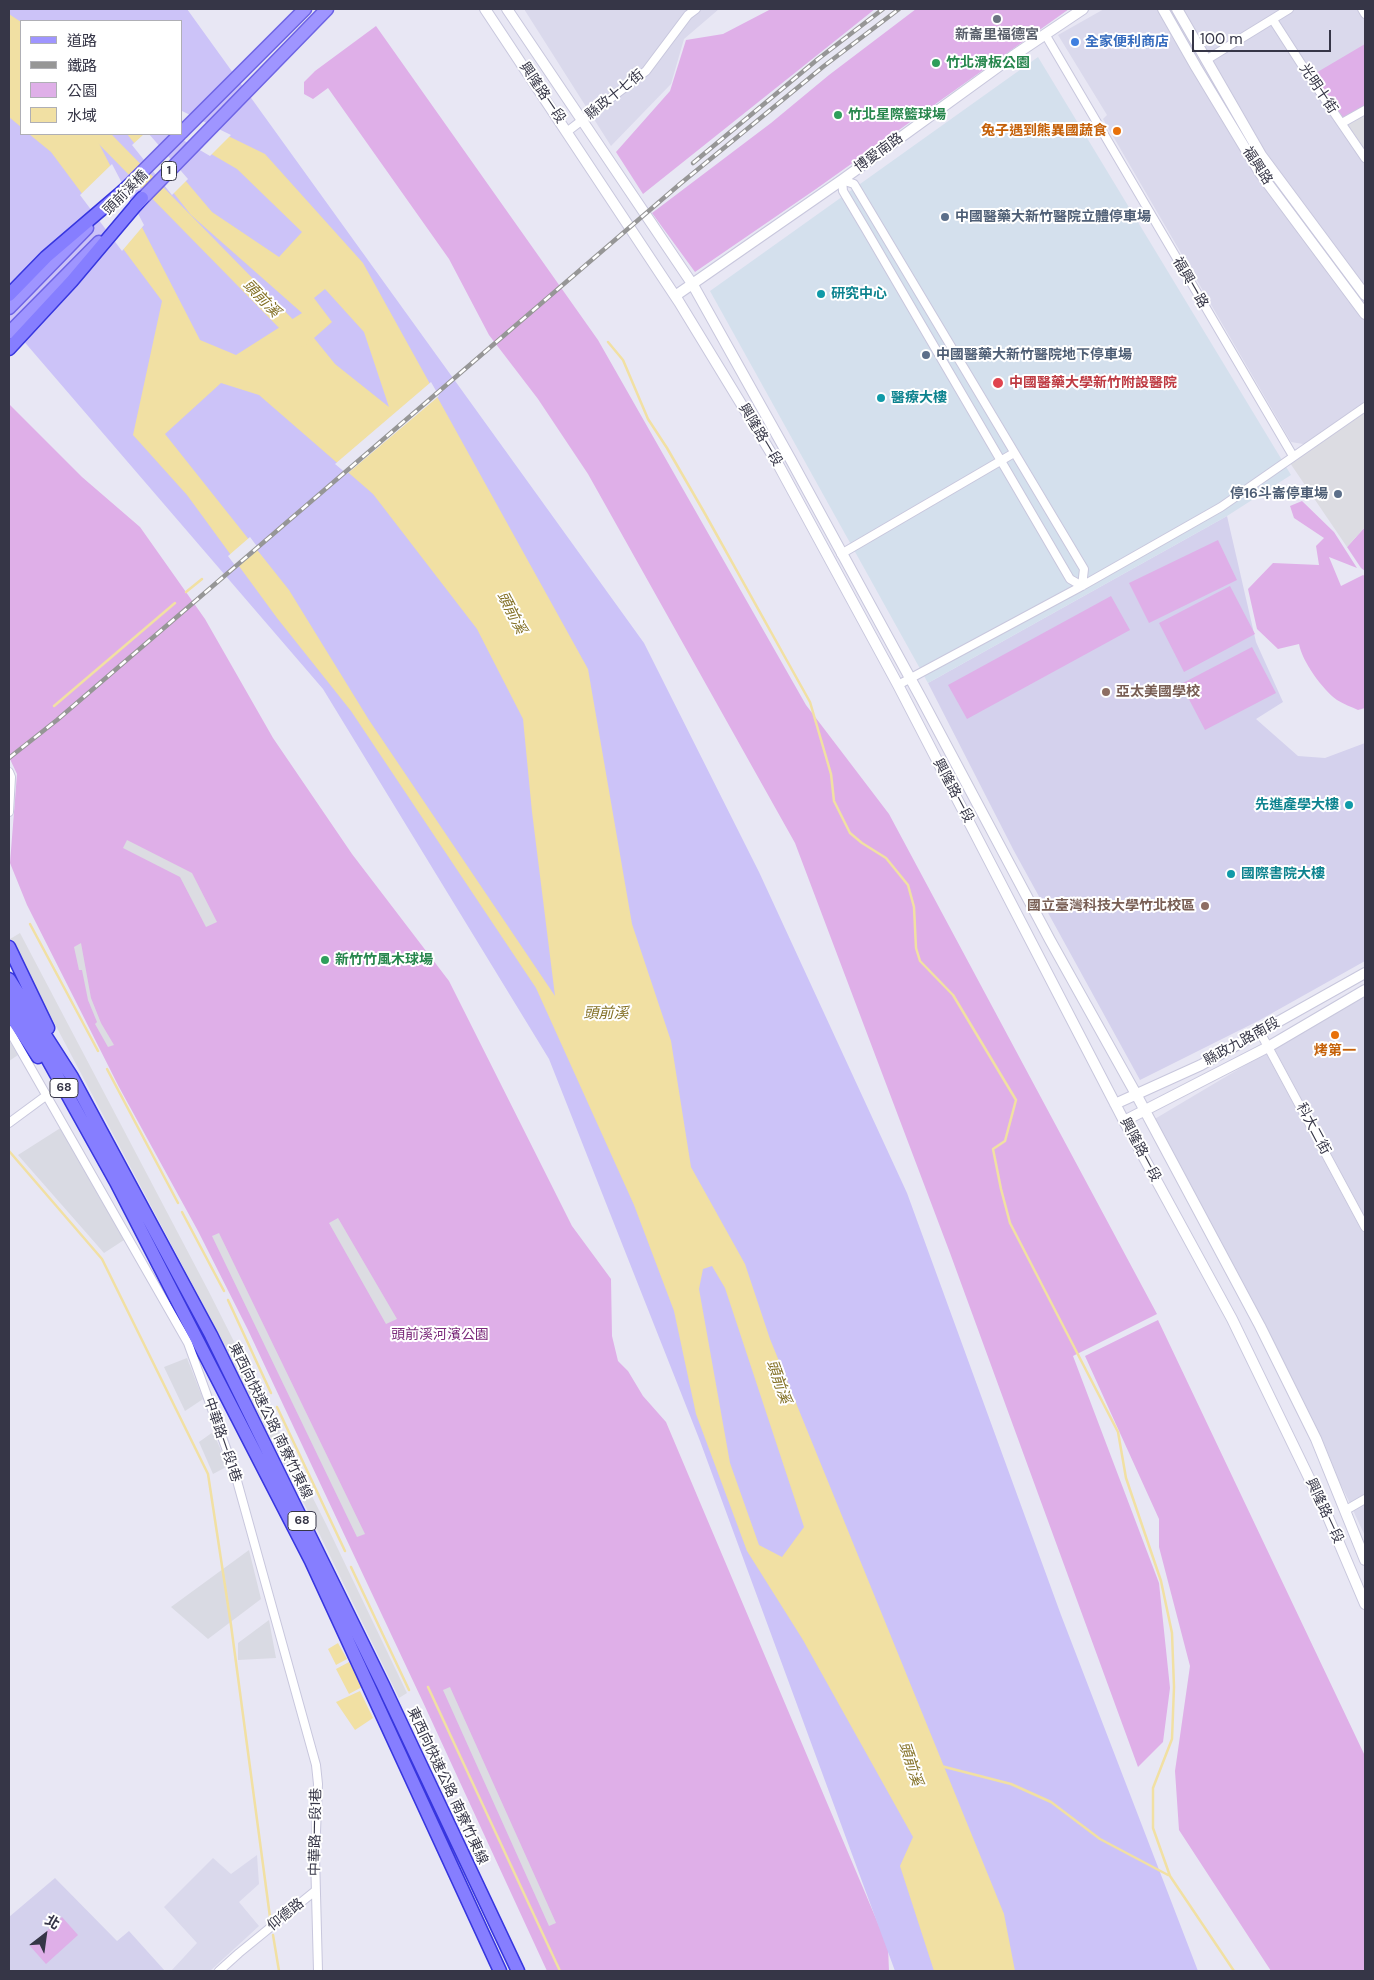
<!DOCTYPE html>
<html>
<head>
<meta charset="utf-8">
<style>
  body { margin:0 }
  #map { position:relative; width:1374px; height:1980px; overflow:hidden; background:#e8e7f4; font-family:"DM Sans","Noto Sans TC",sans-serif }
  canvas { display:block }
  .frame { position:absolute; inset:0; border:10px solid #363647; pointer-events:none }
  .legend { position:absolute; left:20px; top:20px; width:162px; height:115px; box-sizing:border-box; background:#fff; border:1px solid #afafb5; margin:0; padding:6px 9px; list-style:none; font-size:15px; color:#363647 }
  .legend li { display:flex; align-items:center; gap:10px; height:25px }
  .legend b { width:25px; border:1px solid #afafb5 }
  .north { position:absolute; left:20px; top:1910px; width:50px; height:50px; -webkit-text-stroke:4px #fff; paint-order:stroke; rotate:30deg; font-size:14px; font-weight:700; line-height:20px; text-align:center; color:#363647 }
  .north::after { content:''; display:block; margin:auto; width:18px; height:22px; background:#363647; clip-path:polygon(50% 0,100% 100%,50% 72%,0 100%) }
  .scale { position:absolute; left:1192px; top:30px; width:139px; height:22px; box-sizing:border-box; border:2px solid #363647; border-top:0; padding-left:6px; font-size:15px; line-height:18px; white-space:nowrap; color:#363647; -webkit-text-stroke:4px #fff; paint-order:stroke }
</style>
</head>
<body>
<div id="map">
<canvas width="1374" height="1980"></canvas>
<div class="frame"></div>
<ul class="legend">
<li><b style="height:6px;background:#9f95ff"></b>道路</li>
<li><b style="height:6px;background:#969696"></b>鐵路</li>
<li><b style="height:14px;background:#dfafe8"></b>公園</li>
<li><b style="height:14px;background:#f1e0a3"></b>水域</li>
</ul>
<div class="north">北</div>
<div class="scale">100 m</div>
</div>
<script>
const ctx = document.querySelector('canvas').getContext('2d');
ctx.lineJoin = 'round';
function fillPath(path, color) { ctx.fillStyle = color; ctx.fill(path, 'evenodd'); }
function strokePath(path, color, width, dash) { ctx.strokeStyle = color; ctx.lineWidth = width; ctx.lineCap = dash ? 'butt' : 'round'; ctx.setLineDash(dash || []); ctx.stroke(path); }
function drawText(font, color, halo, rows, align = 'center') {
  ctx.font = font + ' "DM Sans","Noto Sans TC",sans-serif'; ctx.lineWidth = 4; ctx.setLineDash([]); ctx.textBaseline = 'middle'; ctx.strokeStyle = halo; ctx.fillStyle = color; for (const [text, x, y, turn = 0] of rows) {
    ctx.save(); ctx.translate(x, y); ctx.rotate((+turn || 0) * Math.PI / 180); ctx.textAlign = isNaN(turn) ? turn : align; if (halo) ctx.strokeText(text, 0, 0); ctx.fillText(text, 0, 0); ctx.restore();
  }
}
const residential = new Path2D(`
  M 524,9 L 719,9 L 684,39 L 671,84 L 611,146 Z
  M 1104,9 L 1365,9 L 1365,404 L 1309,445 L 1291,442 L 1103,119 L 1107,115 L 1058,35 Z
  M 1365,994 L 1365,1536 L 1345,1493 L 1153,1120 Z
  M 257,1855 L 259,1884 L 239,1902 L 259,1926 L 210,1971 L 171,1971 L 197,1943 L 164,1907 L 213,1858 L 231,1874 Z`);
const industrial = new Path2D(`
  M 9,1040 L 18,1055 L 9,1061 Z
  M 62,1127 L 124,1240 L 104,1253 L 18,1155 Z
  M 187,1358 L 203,1399 L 185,1411 L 164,1367 Z
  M 213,1432 L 228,1466 L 213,1474 L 199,1442 Z
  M 249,1550 L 261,1599 L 208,1639 L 171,1607 Z
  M 269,1620 L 276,1658 L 238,1660 L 238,1643 Z`);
const education = new Path2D(`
  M 1227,516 L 1256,642 L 1283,702 L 1256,719 L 1298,756 L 1325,758 L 1365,743 L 1365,961 L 1258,1021 L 1140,1080 L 1014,851 L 928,683 Z
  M 55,1878 L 117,1941 L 129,1931 L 165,1971 L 9,1971 L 9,1917 Z`);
const medical = new Path2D(`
  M 1038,57 L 1291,475 L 1227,516 L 928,683 L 710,291 Z`);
const green = new Path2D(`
  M 771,9 L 875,9 L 643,194 L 616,152 L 670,91 L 686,40 L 723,34 Z
  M 916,9 L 1069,9 L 816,189 L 695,272 L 652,213 L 771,123 L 829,75 Z
  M 376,26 L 598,340 L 806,705 L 889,814 L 1157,1314 L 1073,1356 L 1159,1583 L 1170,1688 L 1163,1742 L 1138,1767 L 950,1253 L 795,843 L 588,474 L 538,399 L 489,335 L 449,259 L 328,88 L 313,99 L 304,94 L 304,82 L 315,71 Z
  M 1365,44 L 1365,110 L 1342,123 L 1309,77 Z
  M 9,404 L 82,477 L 140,527 L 205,619 L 273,738 L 352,854 L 449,981 L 572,1226 L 611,1279 L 612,1336 L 618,1361 L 628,1371 L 643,1396 L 666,1422 L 888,1947 L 889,1971 L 547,1971 L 422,1700 L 248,1330 L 198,1231 L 119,1087 L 27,905 L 10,863 L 17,774 L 9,757 Z
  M 1302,501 L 1334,532 L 1357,568 L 1329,557 L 1341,586 L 1363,575 L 1365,576 L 1365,708 L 1358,710 C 1352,707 1343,704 1337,700 C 1322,689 1302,661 1299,644 L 1278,649 L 1257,629 L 1248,589 L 1273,563 L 1319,565 L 1316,546 L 1324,538 L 1294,518 L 1290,506 Z
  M 1365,527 L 1365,571 L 1361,568 L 1347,547 Z
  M 1218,540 L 1237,580 L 1149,623 L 1129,583 Z
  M 1230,586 L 1255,634 L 1184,672 L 1159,623 Z
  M 1111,596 L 1130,630 L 967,719 L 948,685 Z
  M 1252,647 L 1276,693 L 1205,730 L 1181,684 Z
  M 1158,1320 L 1365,1756 L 1365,1971 L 1271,1971 L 1179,1830 L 1175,1771 L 1190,1666 L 1159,1547 L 1159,1519 L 1085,1356 Z
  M 62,1917 L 78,1935 L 46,1964 L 30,1946 Z`);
const sand = new Path2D(`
  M 9,9 L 187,9 L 644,643 L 759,872 L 907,1193 L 1061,1615 L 1198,1971 L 895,1971 L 700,1441 L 549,1059 L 323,689 L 9,324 ZM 21,21 L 181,21 L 181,134 L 21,134 Z`);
const parking = new Path2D(`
  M 1365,110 L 1365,158 L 1342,123 Z
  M 1365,407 L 1365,527 L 1347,547 L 1288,460 Z
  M 127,840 L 192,873 L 217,922 L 206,927 L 180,877 L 123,848 Z
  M 20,933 L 208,1290 L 326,1524 L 407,1693 L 399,1698 L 317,1529 L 198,1295 L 10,939 Z
  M 81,943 L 91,998 L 101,1023 L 114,1045 L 108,1047 L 95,1024 L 97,1022 L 88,1000 L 82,970 L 79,970 L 74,947 Z
  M 338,1218 L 397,1319 L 386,1324 L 329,1223 Z
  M 219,1233 L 365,1534 L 357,1537 L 212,1236 Z
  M 450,1687 L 556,1923 L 549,1926 L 443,1690 Z`);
const water = new Path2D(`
  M 9,14 L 21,22 L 21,127 L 9,117 Z
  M 181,113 L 265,154 L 363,263 L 588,669 L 632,924 L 671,1041 L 691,1167 L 745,1264 L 770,1339 L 1004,1914 L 1015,1971 L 934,1971 L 900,1866 L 913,1837 L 803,1640 L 747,1551 L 696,1414 L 674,1311 L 634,1205 L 536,988 L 351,711 L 277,618 L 187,495 L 133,435 L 162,301 L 51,152 L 29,134 L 94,134 L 200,340 L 236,355 L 302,313 L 191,215 L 127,134 L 146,134 L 212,212 L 279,257 L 302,232 L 237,169 L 177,134 L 181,134 ZM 325,289 L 364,332 L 389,407 L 335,364 L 314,338 L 332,322 L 314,298 ZM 221,383 L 259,395 L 373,494 L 477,629 L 523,719 L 532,812 L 555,996 L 369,720 L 289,590 L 165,434 ZM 712,1266 L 725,1288 L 804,1527 L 782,1557 L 759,1545 L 730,1463 L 699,1289 L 703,1269 Z
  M 338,1643 L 347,1659 L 336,1665 L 328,1649 Z
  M 349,1662 L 362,1687 L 349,1694 L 336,1669 Z
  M 360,1691 L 373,1718 L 355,1730 L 336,1702 Z`);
const pier = new Path2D(`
  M 181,111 L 182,111 L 231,135 L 210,156 L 176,136 L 181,134 Z
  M 144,134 L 149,134 L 188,179 L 172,195 L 132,145 Z
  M 112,164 L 144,225 L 122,251 L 80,195 Z
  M 431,382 L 439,396 L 347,474 L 335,464 Z
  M 250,537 L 259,549 L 237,568 L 228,556 Z`);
const stream = new Path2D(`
  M 608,342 L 623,360 L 648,419 L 667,448 L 704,512 L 810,702 L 831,774 L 834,801 L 850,833 L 862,843 L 886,858 L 908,885 L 914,907 L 916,948 L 920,961 L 953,995 L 1016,1100 L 1005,1141 L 993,1149 L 1001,1189 L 1010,1223 L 1118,1432 L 1126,1478 L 1161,1581 L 1172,1633 L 1174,1687 L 1172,1739 L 1153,1788 L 1153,1828 L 1170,1876 L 1234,1971
  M 186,592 L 202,579
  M 54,706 L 175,603
  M 30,924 L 98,1051
  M 107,1069 L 178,1203
  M 9,1151 L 102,1259 L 208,1474 L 231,1625 L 270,1917
  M 182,1212 L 224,1291
  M 228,1300 L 271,1393
  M 277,1407 L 345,1551
  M 351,1567 L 409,1690
  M 428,1687 L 560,1971
  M 941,1766 L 1011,1784 L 1051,1802 L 1100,1839 L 1168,1875
  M 273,1935 L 279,1971`);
const river = new Path2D(`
  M 100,134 L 301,339`);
const minor = new Path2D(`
  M 1362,9 L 1365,14
  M 1273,20 L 1309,76 L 1365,158
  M 1045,34 L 1293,456
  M 1206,60 L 1289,9
  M 1342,123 L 1365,110
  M 568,131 L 646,71 L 688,15 L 696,9
  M 842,180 L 854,184 L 1084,569 L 1082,586 L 1070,579 L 865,228 L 843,191 Z
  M 841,554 L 1014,453
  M 898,685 L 1082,586 L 1221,507 L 1365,407
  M 9,772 L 11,777 L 9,812
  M 9,1030 L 188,1343 L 234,1470 L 316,1765 L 318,1784 L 315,1855 L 318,1971
  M 1260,1032 L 1365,1227
  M 9,1123 L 47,1095
  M 1346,1510 L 1365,1499
  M 219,1971 L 239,1953 L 315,1891`);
const tertiary = new Path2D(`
  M 485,9 L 679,302 L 779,466 L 898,685 L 1124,1121 L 1232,1319 L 1328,1517 L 1365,1604
  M 507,9 L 693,285 L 791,460 L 921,698 L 1050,940 L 1136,1094 L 1260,1326 L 1316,1439 L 1365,1560
  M 1163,9 L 1196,67 L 1260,173 L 1365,314
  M 1177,9 L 1261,155 L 1365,295
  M 675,296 L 842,180 L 1013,56 L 1083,9
  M 1115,1104 L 1201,1065 L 1365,973
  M 1124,1121 L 1268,1047 L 1365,990`);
const primary = new Path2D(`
  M 181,133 L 305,9
  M 122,192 L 180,134
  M 136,205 L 327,9
  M 9,308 L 87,228
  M 9,333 L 99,242`);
const trunk = new Path2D(`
  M 9,295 L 46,257 L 130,185
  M 9,349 L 72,281 L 142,198
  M 9,947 L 48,1028
  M 9,979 L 72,1077 L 211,1335 L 383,1685 L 518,1971
  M 9,997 L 32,1031 L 116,1182 L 311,1561 L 500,1971
  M 9,1013 L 38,1057`);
const rail = new Path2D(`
  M 693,163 L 818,59 L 883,9
  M 9,758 L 57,720 L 680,184 L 824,66 L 899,9`);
const markers = [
  [997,19,5,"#6b7280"],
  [1075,42,5,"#3f7fe0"],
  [936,63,5,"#2e9e5b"],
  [838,115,5,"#2e9e5b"],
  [1117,131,5,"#e8710a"],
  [945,217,5,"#5c6f8a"],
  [821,294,5,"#0f9aa8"],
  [926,355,5,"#5c6f8a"],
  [998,383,6,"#e0444e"],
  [881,398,5,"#0f9aa8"],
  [1338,494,5,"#5c6f8a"],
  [1106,692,5,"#8d6e63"],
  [1349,805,5,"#0f9aa8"],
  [1231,874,5,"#0f9aa8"],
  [1205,906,5,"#8d6e63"],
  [325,960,5,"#2e9e5b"],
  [1335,1035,5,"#e8710a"]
];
const shields = [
  [169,171,15],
  [64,1088,28],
  [302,1521,28]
];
const shieldNames = [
  ["1",169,171],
  ["68",64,1088],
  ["68",302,1521]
];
const worshipNames = [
  ["新崙里福德宮",997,35]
];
const shopNames = [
  ["全家便利商店",1085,42]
];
const leisureNames = [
  ["竹北滑板公園",946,63],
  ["竹北星際籃球場",848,115],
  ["新竹竹風木球場",335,960]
];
const streetNames = [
  ["光明十街",1318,89,56],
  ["興隆路一段",542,93,56],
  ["縣政十七街",615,95,-39],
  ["博愛南路",879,153,-36],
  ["福興路",1257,166,57],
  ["頭前溪橋",126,193,-45],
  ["福興一路",1190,283,60],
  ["興隆路一段",760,435,59],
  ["興隆路一段",953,791,62],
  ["縣政九路南段",1242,1042,-29],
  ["科大二街",1313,1129,62],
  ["興隆路一段",1140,1150,62],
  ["東西向快速公路 南寮竹東線",270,1421,64],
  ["中華路一段1巷",222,1440,71],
  ["興隆路一段",1324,1511,65],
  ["東西向快速公路 南寮竹東線",447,1786,65],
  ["中華路一段1巷",316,1832,-89],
  ["仰德路",286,1915,-39]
];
const foodNames = [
  ["兔子遇到熊異國蔬食",1107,131],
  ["烤第一",1335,1051,"center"]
];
const serviceNames = [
  ["中國醫藥大新竹醫院立體停車場",955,217],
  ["中國醫藥大新竹醫院地下停車場",936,355],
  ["停16斗崙停車場",1328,494,"right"]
];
const cultureNames = [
  ["研究中心",831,294],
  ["醫療大樓",891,398],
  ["先進產學大樓",1339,805,"right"],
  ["國際書院大樓",1241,874]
];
const healthNames = [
  ["中國醫藥大學新竹附設醫院",1009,383]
];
const educationNames = [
  ["亞太美國學校",1116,692],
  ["國立臺灣科技大學竹北校區",1195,906,"right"]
];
const parkNames = [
  ["頭前溪河濱公園",440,1335]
];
const waterNames = [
  ["頭前溪",261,299,46],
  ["頭前溪",511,613,63],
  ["頭前溪",606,1014],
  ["頭前溪",778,1382,71],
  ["頭前溪",910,1764,72]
];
fillPath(residential, '#dad9ec');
fillPath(industrial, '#d9dae3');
fillPath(education, '#d4d1ed');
fillPath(medical, '#d4e0ed');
fillPath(green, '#dfafe8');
fillPath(sand, '#ccc3f8');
fillPath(parking, '#dcdce2');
fillPath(water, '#f1e0a3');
fillPath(pier, '#e8e7f4');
strokePath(stream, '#f1e0a3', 2.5);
strokePath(river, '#f1e0a3', 16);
strokePath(minor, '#c8c7dd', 10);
strokePath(tertiary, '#c8c7dd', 12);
strokePath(primary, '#6e64e5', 15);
strokePath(trunk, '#3736df', 15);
strokePath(minor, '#fff', 8);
strokePath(tertiary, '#fff', 10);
strokePath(primary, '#9f95ff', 12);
strokePath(trunk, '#867eff', 12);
strokePath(rail, '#969696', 4.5);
strokePath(rail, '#fff', 2.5, [8]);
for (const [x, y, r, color] of markers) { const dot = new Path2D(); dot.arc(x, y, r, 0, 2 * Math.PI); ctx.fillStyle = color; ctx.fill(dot); strokePath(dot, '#fff', 2); }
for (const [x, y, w] of shields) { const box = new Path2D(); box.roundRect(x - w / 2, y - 9.5, w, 19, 4); ctx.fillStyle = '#fff'; ctx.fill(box); strokePath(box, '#363647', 1); }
drawText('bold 12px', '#363647', null, shieldNames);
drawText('bold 14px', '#5b616d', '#fff', worshipNames);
drawText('bold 14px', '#366cbe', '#fff', shopNames, 'left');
drawText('bold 14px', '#27864d', '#fff', leisureNames, 'left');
drawText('14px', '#363647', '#fff', streetNames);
drawText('bold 14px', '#c56008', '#fff', foodNames, 'right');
drawText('bold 14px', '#4e5e75', '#fff', serviceNames, 'left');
drawText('bold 14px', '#0d838f', '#fff', cultureNames, 'left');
drawText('bold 14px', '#be3a42', '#fff', healthNames, 'left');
drawText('bold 14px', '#785e54', '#fff', educationNames, 'left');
drawText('14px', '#7a287a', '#fff', parkNames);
drawText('italic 15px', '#837025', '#fff', waterNames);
</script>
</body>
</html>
